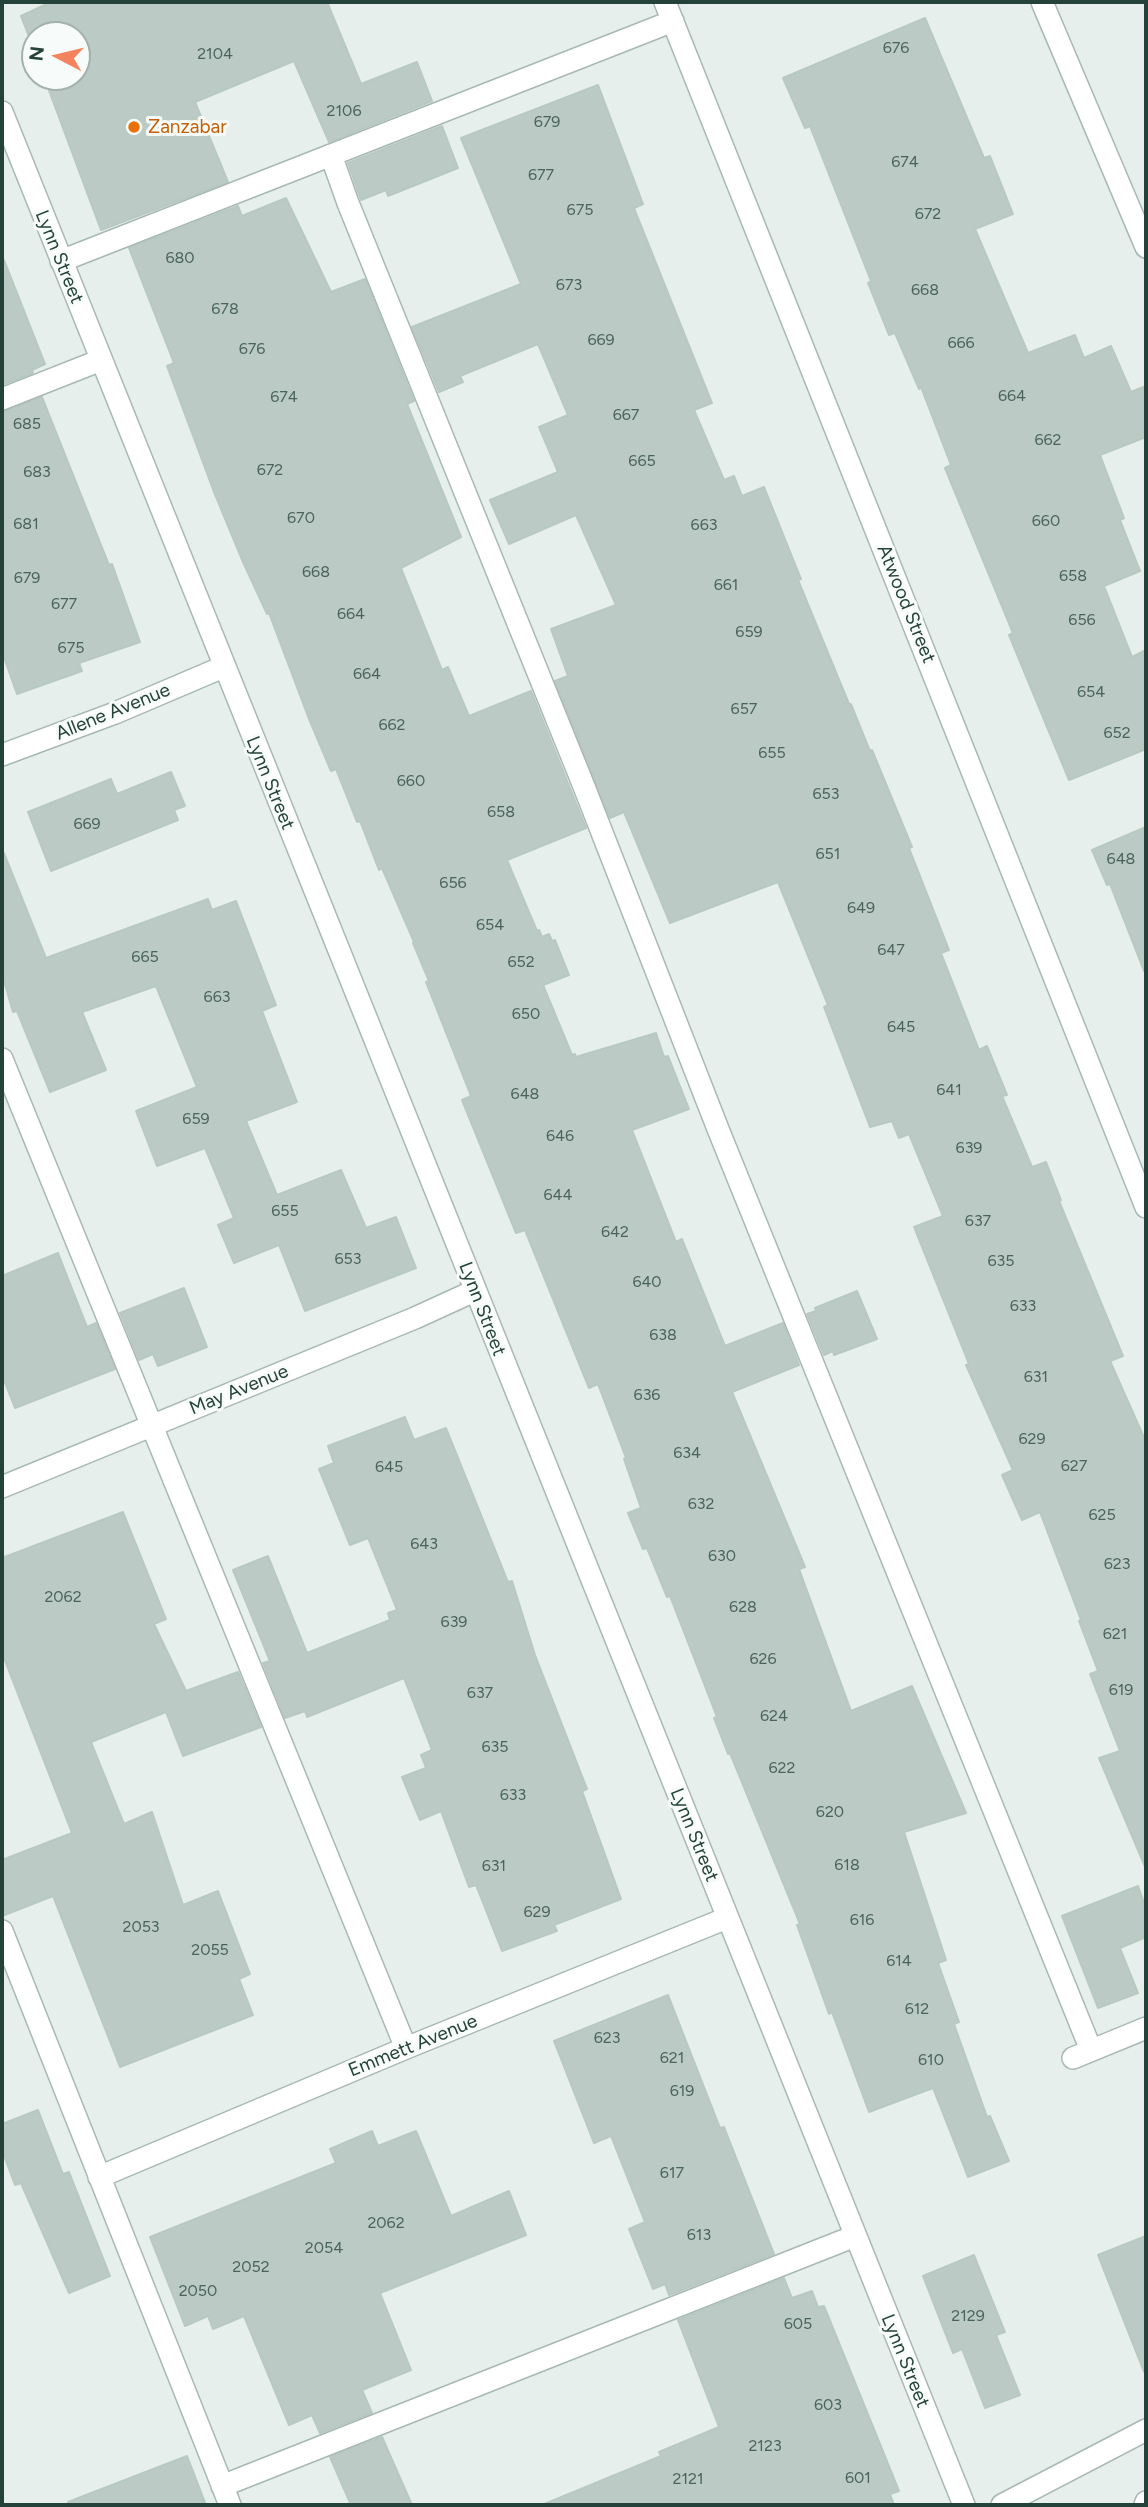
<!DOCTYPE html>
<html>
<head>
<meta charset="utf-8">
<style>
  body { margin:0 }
  #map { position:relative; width:1148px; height:2507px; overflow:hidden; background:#e6efeb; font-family:Figtree,sans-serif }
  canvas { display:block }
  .frame { position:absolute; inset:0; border:4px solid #24423a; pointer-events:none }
  .north { position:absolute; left:21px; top:21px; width:70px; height:70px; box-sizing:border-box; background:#f7fbf9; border:2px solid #a3b1ad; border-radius:50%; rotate:277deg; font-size:19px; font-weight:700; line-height:28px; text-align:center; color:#24423a }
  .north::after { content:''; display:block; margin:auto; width:24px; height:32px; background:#f4845f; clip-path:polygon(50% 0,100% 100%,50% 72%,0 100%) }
</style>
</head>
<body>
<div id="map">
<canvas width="1148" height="2507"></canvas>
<div class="frame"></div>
<div class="north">N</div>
</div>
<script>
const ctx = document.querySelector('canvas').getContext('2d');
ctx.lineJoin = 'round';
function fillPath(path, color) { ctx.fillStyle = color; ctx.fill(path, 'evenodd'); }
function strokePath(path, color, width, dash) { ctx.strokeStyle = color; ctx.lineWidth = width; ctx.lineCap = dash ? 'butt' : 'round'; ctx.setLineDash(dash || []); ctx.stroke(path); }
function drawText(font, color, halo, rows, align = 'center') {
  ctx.font = font + ' Figtree,sans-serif'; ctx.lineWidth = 6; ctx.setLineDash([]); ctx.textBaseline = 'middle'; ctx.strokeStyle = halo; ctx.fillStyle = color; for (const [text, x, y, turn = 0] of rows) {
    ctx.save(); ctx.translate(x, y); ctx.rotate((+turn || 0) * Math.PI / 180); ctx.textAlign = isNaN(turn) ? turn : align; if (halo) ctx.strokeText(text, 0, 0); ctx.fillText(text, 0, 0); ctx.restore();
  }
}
const building = new Path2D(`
  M 51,2 L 327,2 L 361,84 L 417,62 L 432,101 L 329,142 L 294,61 L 195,102 L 228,182 L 101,230 L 44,77 L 77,77 L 77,35 L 35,35 L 35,52 L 21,16 Z
  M 925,18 L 984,158 L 990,156 L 1013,214 L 975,229 L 1028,353 L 1075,335 L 1084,358 L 1111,346 L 1131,392 L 1146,386 L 1146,437 L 1100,455 L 1124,518 L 1120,520 L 1140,571 L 1104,586 L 1132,657 L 1146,650 L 1146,749 L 1069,780 L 1009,635 L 1013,633 L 945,468 L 951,465 L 921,387 L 919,389 L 895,333 L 889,335 L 868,283 L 871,281 L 810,126 L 805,128 L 783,78 Z
  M 598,85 L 643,204 L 634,208 L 712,403 L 694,410 L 724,480 L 734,476 L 742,496 L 764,487 L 801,579 L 798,580 L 849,704 L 851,704 L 870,751 L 872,750 L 912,847 L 909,848 L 949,950 L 941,953 L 979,1050 L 987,1046 L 1007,1095 L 1002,1096 L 1032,1167 L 1046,1162 L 1061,1200 L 1059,1201 L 1123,1356 L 1110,1361 L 1146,1442 L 1146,1869 L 1099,1758 L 1120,1751 L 1090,1674 L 1098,1671 L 1079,1621 L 1081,1620 L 1040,1512 L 1022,1520 L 1002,1475 L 1013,1470 L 966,1365 L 969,1364 L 914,1227 L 943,1216 L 909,1134 L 899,1138 L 892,1121 L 870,1127 L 824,1007 L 828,1005 L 778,882 L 670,923 L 624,812 L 610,818 L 555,681 L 568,676 L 551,629 L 616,605 L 576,515 L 509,544 L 490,500 L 558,472 L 539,427 L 568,415 L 538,344 L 460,376 L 463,382 L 439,392 L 412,327 L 521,284 L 461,138 Z
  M 442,126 L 458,168 L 388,196 L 386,190 L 361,200 L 348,163 Z
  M 286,198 L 331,292 L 365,279 L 414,401 L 407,404 L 461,537 L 401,568 L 442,670 L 448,667 L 469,716 L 531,691 L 586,828 L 507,860 L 537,931 L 539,930 L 542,937 L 549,934 L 552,941 L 555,940 L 569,975 L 543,985 L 572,1055 L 575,1054 L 576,1057 L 656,1033 L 664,1057 L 668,1056 L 689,1109 L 632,1130 L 676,1242 L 682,1239 L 725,1346 L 783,1323 L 799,1365 L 732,1392 L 805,1567 L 799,1569 L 851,1711 L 912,1686 L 966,1813 L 904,1832 L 946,1960 L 938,1963 L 959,2022 L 954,2024 L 987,2117 L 990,2116 L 1009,2161 L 968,2177 L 933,2088 L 869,2112 L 832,2012 L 829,2014 L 797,1925 L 800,1924 L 730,1753 L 728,1754 L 714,1718 L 717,1717 L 670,1596 L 667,1597 L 647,1548 L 643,1549 L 628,1513 L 641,1508 L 624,1459 L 626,1458 L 598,1384 L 589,1388 L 525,1230 L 516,1233 L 462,1100 L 471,1096 L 426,982 L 429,981 L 413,943 L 414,942 L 382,868 L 379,870 L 360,821 L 357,822 L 336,769 L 331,771 L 309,719 L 269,613 L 267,614 L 243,562 L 214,492 L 167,366 L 174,363 L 129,248 L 238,206 L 242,216 Z
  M 4,260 L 45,364 L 32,370 L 33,373 L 2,385 L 2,261 Z
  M 42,397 L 109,565 L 112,564 L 140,642 L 79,663 L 82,671 L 17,694 L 2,652 L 2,412 Z
  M 171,772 L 185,806 L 174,810 L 178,820 L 51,871 L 28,812 L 111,779 L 117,794 Z
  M 1146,827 L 1146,970 L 1144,971 L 1110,884 L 1107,885 L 1092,850 Z
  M 2,853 L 4,853 L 46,958 L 208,899 L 212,910 L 236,901 L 276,1005 L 262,1011 L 297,1102 L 246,1121 L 277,1195 L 341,1170 L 366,1228 L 396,1217 L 416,1268 L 305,1311 L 279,1245 L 234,1263 L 218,1225 L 234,1218 L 205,1148 L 157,1166 L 136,1111 L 197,1087 L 156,986 L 82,1012 L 106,1070 L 50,1092 L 17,1011 L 13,1012 L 2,974 Z
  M 58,1253 L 87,1327 L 96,1323 L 115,1369 L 15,1408 L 2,1375 L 2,1276 Z
  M 184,1288 L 207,1347 L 158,1366 L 153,1354 L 139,1360 L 120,1313 Z
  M 857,1291 L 877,1339 L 834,1355 L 833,1351 L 824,1355 L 807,1314 L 816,1311 L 815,1308 Z
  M 405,1417 L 414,1440 L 446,1428 L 508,1582 L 512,1581 L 535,1655 L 587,1789 L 582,1791 L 621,1899 L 554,1925 L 557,1931 L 502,1951 L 476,1885 L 469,1887 L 441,1811 L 420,1820 L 402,1777 L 426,1768 L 421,1755 L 432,1750 L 404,1678 L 307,1717 L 305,1711 L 285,1718 L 263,1663 L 270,1661 L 233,1570 L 268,1556 L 307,1653 L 390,1620 L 388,1613 L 397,1610 L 368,1538 L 350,1545 L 319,1469 L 334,1463 L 328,1446 Z
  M 123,1512 L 166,1619 L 154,1624 L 186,1691 L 238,1672 L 261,1727 L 183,1756 L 166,1712 L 91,1742 L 124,1824 L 152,1812 L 183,1905 L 218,1891 L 250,1974 L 239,1979 L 253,2015 L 120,2067 L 53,1896 L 2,1916 L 2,1860 L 72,1833 L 2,1653 L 2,1558 Z
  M 1138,1886 L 1146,1908 L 1146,1937 L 1120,1948 L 1138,1993 L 1098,2008 L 1062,1916 Z
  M 668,1995 L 720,2128 L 724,2127 L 774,2254 L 669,2295 L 665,2284 L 653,2289 L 629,2229 L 645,2222 L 611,2136 L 594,2143 L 554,2041 Z
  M 38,2110 L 63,2174 L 69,2172 L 110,2276 L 69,2293 L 21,2183 L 15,2185 L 2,2150 L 2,2124 Z
  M 372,2131 L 378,2146 L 416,2131 L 451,2216 L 509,2191 L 526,2235 L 380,2293 L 411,2370 L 362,2390 L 372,2413 L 320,2433 L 312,2415 L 289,2425 L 244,2316 L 213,2329 L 208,2316 L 185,2326 L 150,2237 L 336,2163 L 330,2149 Z
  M 1146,2236 L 1146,2372 L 1144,2372 L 1098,2255 Z
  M 974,2255 L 1005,2332 L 996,2335 L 1020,2395 L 985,2408 L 962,2349 L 953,2353 L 923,2276 Z
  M 784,2278 L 792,2298 L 812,2291 L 818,2307 L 824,2306 L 899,2491 L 890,2494 L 894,2505 L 542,2505 L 661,2456 L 659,2452 L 719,2427 L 678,2320 Z
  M 382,2437 L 412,2505 L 351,2505 L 330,2457 Z
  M 187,2456 L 206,2505 L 69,2505 L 68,2502 Z`);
const minor = new Path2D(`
  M 665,2 L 1146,1207
  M 1042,2 L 1146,247
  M 2,112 L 964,2505
  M 331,155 L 348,203 L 583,784 L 718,1129 L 1091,2050
  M 61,261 L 673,21
  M 2,399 L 101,360
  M 2,755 L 115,713 L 223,667
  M 2,1059 L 406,2048
  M 2,1487 L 415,1318 L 474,1291
  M 2,1931 L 230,2505
  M 1073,2058 L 1146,2028
  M 99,2177 L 406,2048 L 727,1918
  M 222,2486 L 855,2236
  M 1002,2505 L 1146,2430
  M 1145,2505 L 1146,2502`);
const markers = [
  [134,127,7,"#e8710a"]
];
const numberNames = [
  ["676",896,48],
  ["2104",215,54],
  ["2106",344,111],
  ["679",547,122],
  ["674",905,162],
  ["677",541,175],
  ["675",580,210],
  ["672",928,214],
  ["680",180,258],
  ["673",569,285],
  ["668",925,290],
  ["678",225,309],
  ["669",601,340],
  ["666",961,343],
  ["676",252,349],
  ["664",1012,396],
  ["674",284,397],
  ["667",626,415],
  ["685",27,424],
  ["662",1048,440],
  ["665",642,461],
  ["672",270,470],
  ["683",37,472],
  ["670",301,518],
  ["660",1046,521],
  ["681",26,524],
  ["663",704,525],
  ["668",316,572],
  ["658",1073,576],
  ["679",27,578],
  ["661",726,585],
  ["677",64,604],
  ["664",351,614],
  ["656",1082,620],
  ["659",749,632],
  ["675",71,648],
  ["664",367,674],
  ["654",1091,692],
  ["657",744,709],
  ["662",392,725],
  ["652",1117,733],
  ["655",772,753],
  ["660",411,781],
  ["653",826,794],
  ["658",501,812],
  ["669",87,824],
  ["651",828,854],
  ["648",1121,859],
  ["656",453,883],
  ["649",861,908],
  ["654",490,925],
  ["647",891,950],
  ["665",145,957],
  ["652",521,962],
  ["663",217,997],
  ["650",526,1014],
  ["645",901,1027],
  ["641",949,1090],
  ["648",525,1094],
  ["659",196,1119],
  ["646",560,1136],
  ["639",969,1148],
  ["644",558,1195],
  ["655",285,1211],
  ["637",978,1221],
  ["642",615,1232],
  ["653",348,1259],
  ["635",1001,1261],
  ["640",647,1282],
  ["633",1023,1306],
  ["638",663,1335],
  ["631",1036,1377],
  ["636",647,1395],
  ["629",1032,1439],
  ["634",687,1453],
  ["627",1074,1466],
  ["645",389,1467],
  ["632",701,1504],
  ["625",1102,1515],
  ["643",424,1544],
  ["630",722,1556],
  ["623",1117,1564],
  ["2062",63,1597],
  ["628",743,1607],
  ["639",454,1622],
  ["621",1115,1634],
  ["626",763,1659],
  ["619",1121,1690],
  ["637",480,1693],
  ["624",774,1716],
  ["635",495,1747],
  ["622",782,1768],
  ["633",513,1795],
  ["620",830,1812],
  ["618",847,1865],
  ["631",494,1866],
  ["629",537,1912],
  ["616",862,1920],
  ["2053",141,1927],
  ["2055",210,1950],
  ["614",899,1961],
  ["612",917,2009],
  ["623",607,2038],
  ["621",672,2058],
  ["610",931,2060],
  ["619",682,2091],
  ["617",672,2173],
  ["2062",386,2223],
  ["613",699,2235],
  ["2054",324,2248],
  ["2052",251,2267],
  ["2050",198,2291],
  ["2129",968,2316],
  ["605",798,2324],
  ["603",828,2405],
  ["2123",765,2446],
  ["601",858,2478],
  ["2121",688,2479]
];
const foodNames = [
  ["Zanzabar",148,127]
];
const streetNames = [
  ["Lynn Street",59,257,68],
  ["Atwood Street",906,604,68],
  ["Allene Avenue",113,712,-22],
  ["Lynn Street",270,783,68],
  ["Lynn Street",482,1309,69],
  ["May Avenue",239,1390,-22],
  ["Lynn Street",694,1835,68],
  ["Emmett Avenue",413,2046,-22],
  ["Lynn Street",905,2361,68]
];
fillPath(building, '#bbcac4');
strokePath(building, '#b8c9c2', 2);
strokePath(minor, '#a8b8b2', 24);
strokePath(minor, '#fff', 21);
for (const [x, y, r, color] of markers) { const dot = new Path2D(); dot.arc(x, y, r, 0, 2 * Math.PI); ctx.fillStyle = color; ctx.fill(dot); strokePath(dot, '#f7fbf9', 2.5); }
drawText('16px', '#4a645c', null, numberNames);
drawText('19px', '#c56008', '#f7fbf9', foodNames, 'left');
drawText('19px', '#24423a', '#f7fbf9', streetNames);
</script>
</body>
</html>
